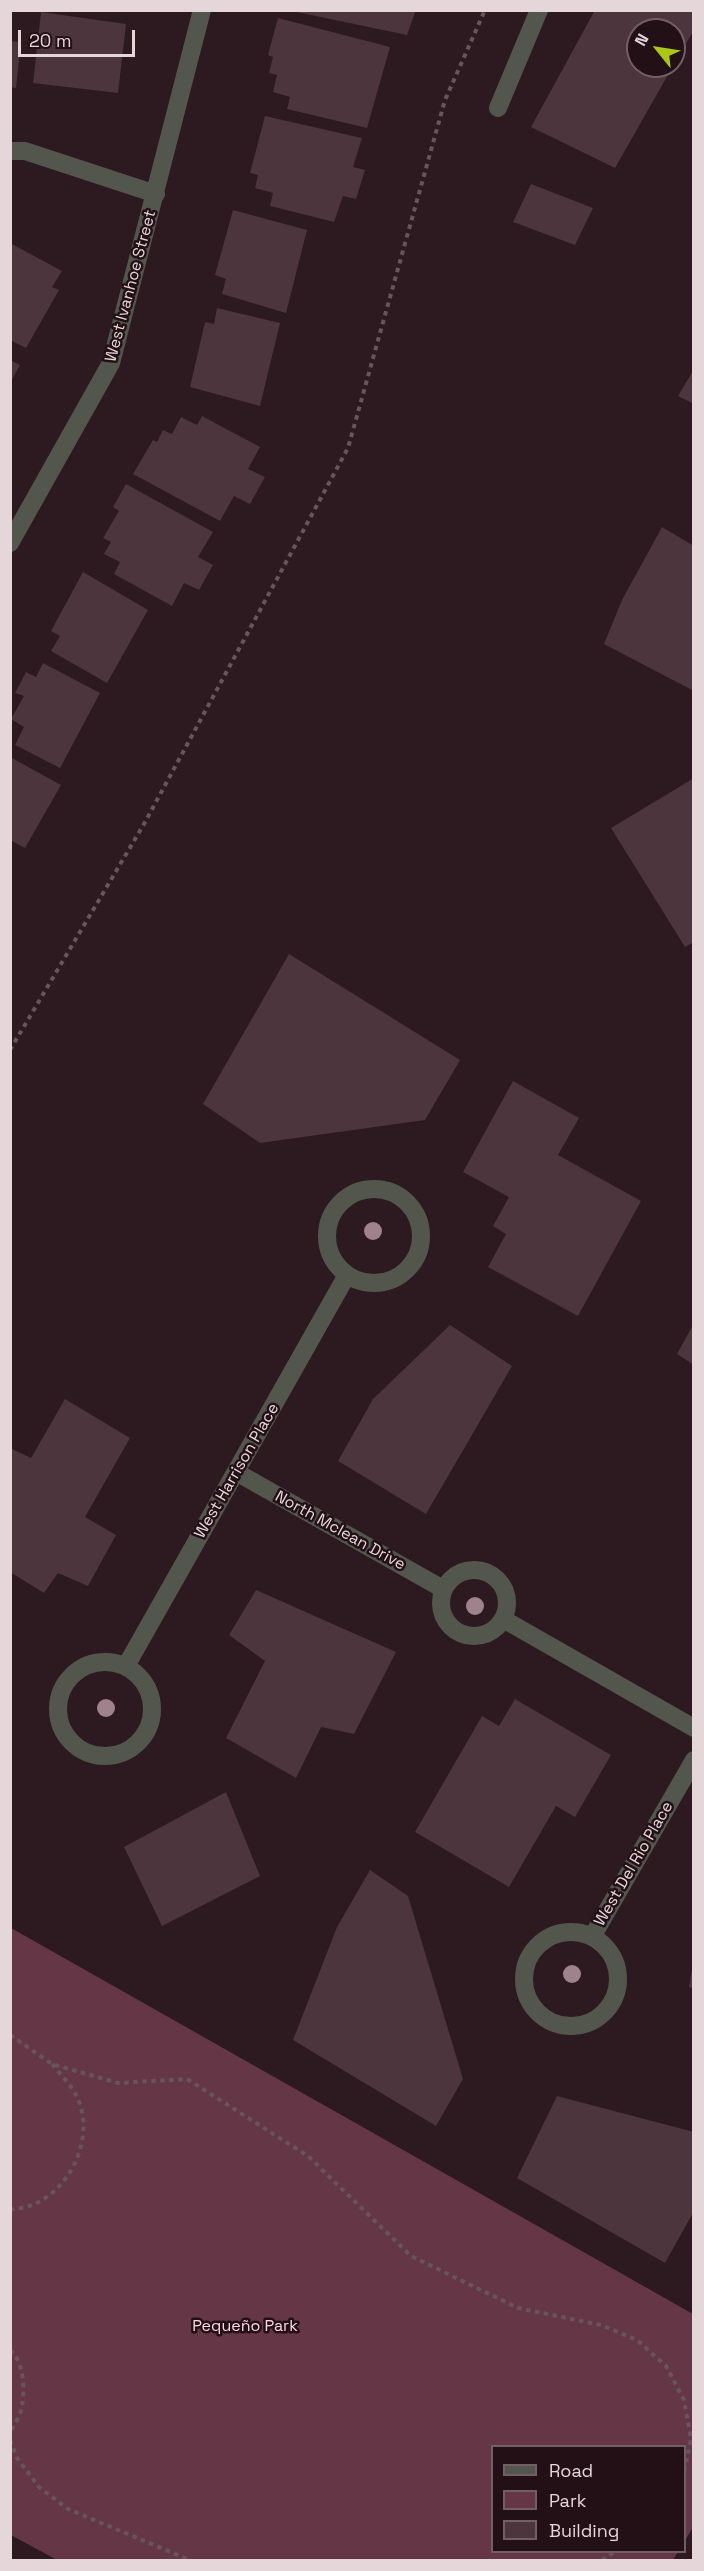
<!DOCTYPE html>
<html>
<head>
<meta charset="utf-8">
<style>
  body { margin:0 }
  #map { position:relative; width:704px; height:2571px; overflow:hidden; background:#2d1920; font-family:"Space Grotesk",sans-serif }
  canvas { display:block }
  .frame { position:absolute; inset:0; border:12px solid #e5d6da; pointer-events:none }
  .legend { position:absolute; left:491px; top:2445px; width:195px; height:108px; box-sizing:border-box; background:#231016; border:2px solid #715f64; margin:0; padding:8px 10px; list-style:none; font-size:18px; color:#e5d6da }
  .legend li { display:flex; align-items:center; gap:12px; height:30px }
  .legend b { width:30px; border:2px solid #715f64 }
  .north { position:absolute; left:626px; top:18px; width:60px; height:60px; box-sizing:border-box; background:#231016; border:2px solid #715f64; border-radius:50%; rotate:300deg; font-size:16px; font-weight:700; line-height:24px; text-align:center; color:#e5d6da }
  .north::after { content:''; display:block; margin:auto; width:21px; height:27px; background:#aac718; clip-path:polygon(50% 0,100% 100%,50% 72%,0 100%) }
  .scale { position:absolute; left:18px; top:30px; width:117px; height:27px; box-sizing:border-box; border:3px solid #e5d6da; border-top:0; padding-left:8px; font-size:18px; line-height:21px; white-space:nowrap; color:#e5d6da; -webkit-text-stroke:4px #231016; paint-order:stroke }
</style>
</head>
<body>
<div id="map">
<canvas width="704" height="2571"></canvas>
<div class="frame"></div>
<ul class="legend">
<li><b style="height:8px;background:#53564d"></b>Road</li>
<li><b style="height:16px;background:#653646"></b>Park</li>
<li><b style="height:16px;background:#4c353c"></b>Building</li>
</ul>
<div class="north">N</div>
<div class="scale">20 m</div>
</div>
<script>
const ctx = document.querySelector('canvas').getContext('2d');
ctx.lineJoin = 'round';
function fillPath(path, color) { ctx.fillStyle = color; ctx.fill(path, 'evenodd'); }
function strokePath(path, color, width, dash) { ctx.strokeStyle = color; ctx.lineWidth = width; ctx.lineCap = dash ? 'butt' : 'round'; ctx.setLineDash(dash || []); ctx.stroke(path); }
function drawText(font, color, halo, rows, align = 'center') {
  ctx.font = font + ' "Space Grotesk",sans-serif'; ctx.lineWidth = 5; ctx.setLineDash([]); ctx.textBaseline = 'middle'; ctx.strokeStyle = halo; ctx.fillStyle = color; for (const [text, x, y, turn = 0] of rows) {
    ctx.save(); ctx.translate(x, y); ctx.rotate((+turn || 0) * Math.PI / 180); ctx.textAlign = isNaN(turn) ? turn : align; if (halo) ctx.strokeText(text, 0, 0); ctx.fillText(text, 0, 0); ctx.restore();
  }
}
const green = new Path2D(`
  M 11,1928 L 693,2314 L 694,2525 L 685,2541 L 684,2446 L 492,2446 L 492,2552 L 678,2552 L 673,2560 L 57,2560 L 11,2535 Z`);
const building = new Path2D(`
  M 287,10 L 416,10 L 407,35 Z
  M 595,10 L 694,10 L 694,30 L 674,64 L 674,30 L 638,30 L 638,66 L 673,66 L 615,168 L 531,127 Z
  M 41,12 L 126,24 L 118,93 L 33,83 Z
  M 278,18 L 390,47 L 367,128 L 287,109 L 290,97 L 273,92 L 277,75 L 269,73 L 273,57 L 268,55 Z
  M 10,41 L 21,42 L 16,88 L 10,87 Z
  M 265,116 L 362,138 L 353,167 L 365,170 L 356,199 L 343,196 L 334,222 L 270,206 L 273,193 L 255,188 L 258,175 L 250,173 Z
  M 531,184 L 593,208 L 575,245 L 513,222 Z
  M 233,210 L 307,230 L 286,313 L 222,294 L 226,279 L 215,275 Z
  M 10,243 L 62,271 L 52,287 L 59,290 L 26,348 L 10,340 Z
  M 217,308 L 280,323 L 260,406 L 190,387 L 205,322 L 214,324 Z
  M 10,360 L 20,365 L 10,383 Z
  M 694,369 L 694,404 L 678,396 Z
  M 202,416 L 260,447 L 248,469 L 265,477 L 250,504 L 234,496 L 220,521 L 133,474 L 153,440 L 157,442 L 163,430 L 172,434 L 181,417 L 197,425 Z
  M 126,484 L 213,532 L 198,557 L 213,565 L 199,590 L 184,583 L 172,606 L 114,574 L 120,562 L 104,554 L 111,542 L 103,538 L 119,511 L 113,507 Z
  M 662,527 L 694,546 L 694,691 L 604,644 L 622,600 Z
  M 83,572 L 148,610 L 107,683 L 51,651 L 60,636 L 51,631 Z
  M 43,663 L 100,693 L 60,768 L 15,745 L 24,727 L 11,719 L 24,696 L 15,693 L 26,672 L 36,677 Z
  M 10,757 L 61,785 L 25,848 L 10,840 Z
  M 694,778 L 694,942 L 685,947 L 611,828 Z
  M 289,954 L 460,1060 L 425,1120 L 260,1143 L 203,1104 Z
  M 513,1081 L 579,1118 L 558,1155 L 641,1201 L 578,1316 L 488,1267 L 506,1234 L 493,1226 L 509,1197 L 463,1172 Z
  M 694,1323 L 694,1365 L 677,1354 Z
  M 450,1325 L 512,1366 L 426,1514 L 338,1461 L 373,1399 Z
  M 65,1399 L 130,1438 L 85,1517 L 116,1535 L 88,1586 L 58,1573 L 44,1593 L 10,1572 L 10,1448 L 31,1458 Z
  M 256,1590 L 396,1652 L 354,1734 L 321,1727 L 296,1778 L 226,1738 L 265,1661 L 229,1635 Z
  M 515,1699 L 611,1755 L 575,1817 L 556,1806 L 509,1887 L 415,1832 L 482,1716 L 499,1726 Z
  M 226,1792 L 260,1876 L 162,1926 L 124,1847 Z
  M 370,1870 L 408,1896 L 463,2079 L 436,2126 L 293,2040 L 337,1927 Z
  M 692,1969 L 694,1969 L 694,1989 L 689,1987 Z
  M 557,2096 L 694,2132 L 694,2211 L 665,2263 L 517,2178 Z`);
const path = new Path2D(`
  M 10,1050 L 144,824 L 348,448 L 445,100 L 485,10
  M 10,2035 L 52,2064 L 118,2083 L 187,2079 L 308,2156 L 411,2256 L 518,2308 L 601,2325 L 637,2340 L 666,2366 L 684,2400 L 691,2439 L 684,2472
  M 10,2210 C 19,2208 30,2207 37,2203 C 73,2185 95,2135 77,2097 C 72,2086 60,2074 52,2064
  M 10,2350 C 24,2362 25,2389 22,2406 C 21,2415 14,2425 10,2433
  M 10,2440 L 17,2458 L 39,2487 L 68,2509 L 190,2560
  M 602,2560 L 614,2552`);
const lane = new Path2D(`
  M 498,108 L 539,10`);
const street = new Path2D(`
  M 10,151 L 25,151 L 156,194
  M 10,543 L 111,363 L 202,10
  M327 1236a47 47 0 1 1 94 0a47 47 0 1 1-94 0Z
  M 236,1472 L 443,1589
  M441 1603a33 33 0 1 1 66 0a33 33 0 1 1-66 0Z
  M 503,1619 L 694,1728
  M58 1709a47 47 0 1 1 94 0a47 47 0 1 1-94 0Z
  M 126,1666 L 347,1275
  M524 1979a47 47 0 1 1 94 0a47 47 0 1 1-94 0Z
  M 592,1937 L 694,1760`);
const trees = [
  [373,1231],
  [475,1606],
  [106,1708],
  [572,1974]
];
const streetNames = [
  ["West Ivanhoe Street",131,286,-75],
  ["West Harrison Place",237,1471,-60],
  ["North Mclean Drive",340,1531,29],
  ["West Del Rio Place",634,1864,-60]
];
const parkNames = [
  ["Pequeño Park",245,2327]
];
fillPath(green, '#653646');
fillPath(building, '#4c353c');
strokePath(path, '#67555b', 4, [4.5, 4.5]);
strokePath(lane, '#53564d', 18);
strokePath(street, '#53564d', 18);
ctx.fillStyle = '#9f828b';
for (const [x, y] of trees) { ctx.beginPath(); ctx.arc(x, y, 9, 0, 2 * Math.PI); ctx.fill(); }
drawText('16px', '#e5d6da', '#231016', streetNames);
drawText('16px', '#fdd7e2', '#231016', parkNames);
</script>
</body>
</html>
